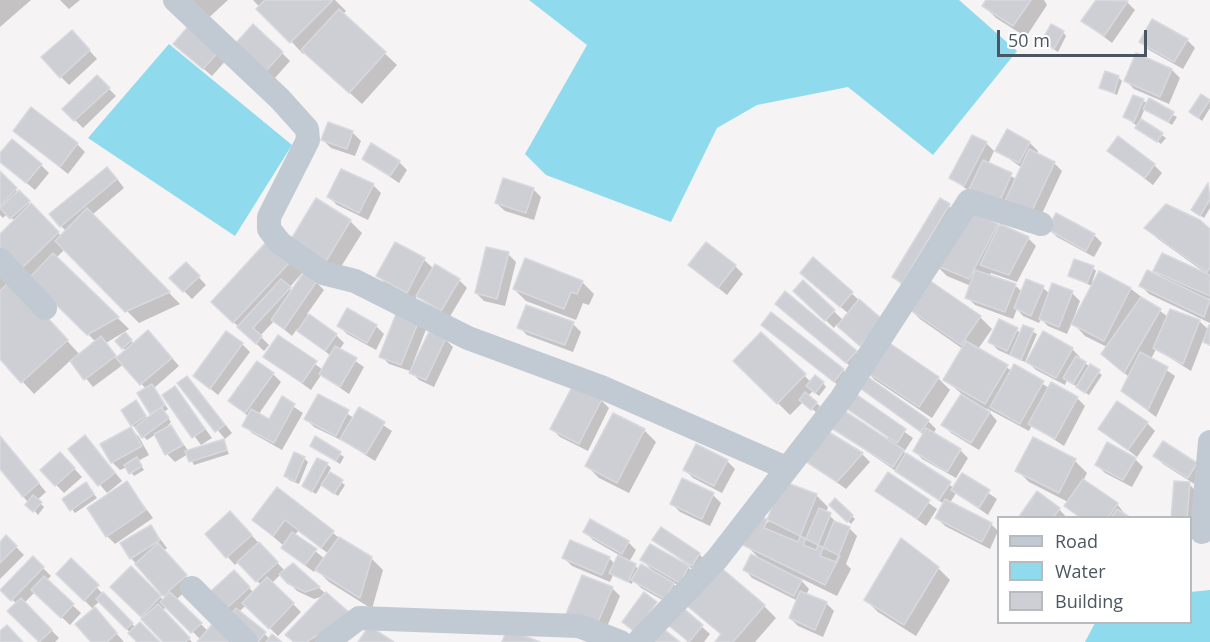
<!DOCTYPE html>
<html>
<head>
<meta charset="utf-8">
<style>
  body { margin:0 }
  #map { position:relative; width:1210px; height:642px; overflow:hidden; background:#f5f3f3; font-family:"Open Sans",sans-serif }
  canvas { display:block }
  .legend { position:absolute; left:997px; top:516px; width:195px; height:108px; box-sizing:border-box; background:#fff; border:2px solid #b7bbc0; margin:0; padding:8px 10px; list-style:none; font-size:18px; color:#4a5661 }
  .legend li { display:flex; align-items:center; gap:12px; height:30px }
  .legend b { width:30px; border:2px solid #b7bbc0 }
  .scale { position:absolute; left:997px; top:30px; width:150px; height:27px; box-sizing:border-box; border:3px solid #4a5661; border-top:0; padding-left:8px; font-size:18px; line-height:21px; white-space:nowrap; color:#4a5661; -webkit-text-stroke:4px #fff; paint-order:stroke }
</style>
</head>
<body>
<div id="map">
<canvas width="1210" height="642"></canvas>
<ul class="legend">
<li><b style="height:8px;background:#c1cad2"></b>Road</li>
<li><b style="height:16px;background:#90daee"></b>Water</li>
<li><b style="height:16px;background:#cdcfd5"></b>Building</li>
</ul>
<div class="scale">50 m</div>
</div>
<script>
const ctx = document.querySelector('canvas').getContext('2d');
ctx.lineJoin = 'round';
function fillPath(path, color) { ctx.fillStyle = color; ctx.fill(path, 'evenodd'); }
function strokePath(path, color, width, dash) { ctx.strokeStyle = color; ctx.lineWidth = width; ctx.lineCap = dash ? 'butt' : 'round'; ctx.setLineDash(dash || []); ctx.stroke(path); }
const water = new Path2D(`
  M 529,0 L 959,0 L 1017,51 L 933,155 L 848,87 L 757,105 L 717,128 L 671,222 L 546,175 L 525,154 L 587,45 Z
  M 169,44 L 292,145 L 235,236 L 88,138 Z
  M 1210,590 L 1210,642 L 1085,642 L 1095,623 L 1190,622 L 1191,592 Z`);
const shadow = new Path2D(`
  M 0,0 L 31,0 L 0,27 Z
  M 60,0 L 80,0 L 69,9 Z
  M 181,0 L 228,0 L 203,23 Z
  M 253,0 L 335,0 L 346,11 L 343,14 L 397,65 L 362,104 L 305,52 L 303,54 Z
  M 988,0 L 1044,0 L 1047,5 L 1026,37 L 996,18 L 984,6 Z
  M 1097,0 L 1125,0 L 1135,10 L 1112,43 L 1083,21 Z
  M 192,24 L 229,57 L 212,76 L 183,51 Z
  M 1063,32 L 1066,36 L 1058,52 L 1043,42 Z
  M 80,40 L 97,59 L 69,85 L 61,77 Z
  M 1187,40 L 1195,48 L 1183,69 L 1149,50 L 1141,42 Z
  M 245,52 L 282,53 L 290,61 L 274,79 Z
  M 1172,70 L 1180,78 L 1169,104 L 1134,89 L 1126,81 Z
  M 97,77 L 116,96 L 83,128 L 64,109 Z
  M 1118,77 L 1122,81 L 1117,95 L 1101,88 Z
  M 1202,96 L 1210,102 L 1210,108 L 1202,121 L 1191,112 Z
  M 1143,101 L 1177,117 L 1172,125 L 1145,108 L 1140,120 L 1166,138 L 1161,144 L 1125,117 Z
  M 329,124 L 353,133 L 361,141 L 355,156 L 331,148 L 323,140 Z
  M 15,131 L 77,144 L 85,152 L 68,174 Z
  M 1007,131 L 1030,143 L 1038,151 L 1036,154 L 1054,163 L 1062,171 L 1039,220 L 972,193 L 951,178 L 986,143 L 994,151 L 988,164 L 1016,179 L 1022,168 L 997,150 Z
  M 1109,151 L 1154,165 L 1162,173 L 1153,185 Z
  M 0,156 L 41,165 L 49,173 L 35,190 L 6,166 L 0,160 Z
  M 364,159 L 399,162 L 407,170 L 399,183 Z
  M 0,174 L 61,236 L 66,231 L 61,226 L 115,176 L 124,188 L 92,215 L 180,304 L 139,323 L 65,249 L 56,258 L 129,329 L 106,343 L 118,358 L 126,351 L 117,341 L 125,334 L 134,344 L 156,340 L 179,366 L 154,388 L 168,409 L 164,412 L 171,422 L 164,430 L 171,426 L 189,452 L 223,441 L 229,454 L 194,465 L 188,454 L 175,462 L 167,454 L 156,434 L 147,440 L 132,425 L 136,402 L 148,419 L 153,415 L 146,389 L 124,364 L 93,387 L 71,360 L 34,394 L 0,357 L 0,273 L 24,293 L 80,355 L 96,342 L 33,280 L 31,282 L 0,236 L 15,221 L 7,214 L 3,218 L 0,215 Z
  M 373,185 L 381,193 L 368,220 L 337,205 L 329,197 Z
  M 1209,185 L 1210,208 L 1204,218 L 1193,210 Z
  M 533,189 L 541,197 L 534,220 L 505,211 L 496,203 Z
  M 316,200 L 350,221 L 362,233 L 334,278 L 288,245 Z
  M 941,200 L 957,213 L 902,285 L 894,277 Z
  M 997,225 L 1028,238 L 1036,246 L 1017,282 L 991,273 L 989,276 L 1015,285 L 1022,292 L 1043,288 L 1050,294 L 1072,293 L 1080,301 L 1073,320 L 1075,321 L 1092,286 L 1069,276 L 1093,268 L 1096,271 L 1092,282 L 1099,273 L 1131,289 L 1168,317 L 1199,321 L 1209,330 L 1210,327 L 1210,346 L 1203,340 L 1191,371 L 1156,349 L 1151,359 L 1175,376 L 1156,417 L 1122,391 L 1129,377 L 1115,365 L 1107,347 L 1085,336 L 1072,322 L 1067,334 L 1048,326 L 1041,319 L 1039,323 L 1023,316 L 1017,309 L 1013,319 L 975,305 L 967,297 L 971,286 L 947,276 L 935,264 Z
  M 1146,228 L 1210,231 L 1210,299 L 1207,298 L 1210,301 L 1210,323 L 1149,294 L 1141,286 L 1163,279 L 1155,271 L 1207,274 L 1158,239 Z
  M 1049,229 L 1094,235 L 1102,243 L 1094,257 L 1057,237 Z
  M 270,241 L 303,272 L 289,288 L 293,292 L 316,282 L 324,290 L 307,314 L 336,335 L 344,343 L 339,350 L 364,367 L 349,394 L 321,375 L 311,390 L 265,357 L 278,337 L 323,370 L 331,356 L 297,329 L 292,336 L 274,321 L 260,336 L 269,345 L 264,351 L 225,314 Z
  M 395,244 L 424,260 L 434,269 L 459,280 L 467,288 L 449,318 L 418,295 L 415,299 L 386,284 L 378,276 Z
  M 508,254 L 516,262 L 505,306 L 484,301 L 476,293 Z
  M 814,260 L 860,301 L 880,339 L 938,378 L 950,390 L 932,418 L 875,380 L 863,368 L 869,353 L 837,324 L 834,328 L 795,291 L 803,282 L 843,320 L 849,314 L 810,281 Z
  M 186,264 L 206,285 L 192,299 L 171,278 Z
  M 690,265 L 735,266 L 743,274 L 727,295 Z
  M 582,282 L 594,294 L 589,305 L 583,303 L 576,320 L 526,301 L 514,289 Z
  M 908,307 L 980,317 L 992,329 L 978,349 L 1012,371 L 1015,366 L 1049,388 L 1077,398 L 1085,406 L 1064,446 L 1032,425 L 1029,431 L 986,408 L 997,421 L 979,450 L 951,433 L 943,425 L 962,394 L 945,380 L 963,349 L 920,319 Z
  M 398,311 L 427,327 L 413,363 L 415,364 L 445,339 L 453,347 L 434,387 L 419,380 L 410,371 L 389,364 L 381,356 Z
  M 785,312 L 856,352 L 864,360 L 855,370 Z
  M 1000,321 L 1021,333 L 1024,327 L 1037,334 L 1025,362 L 998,350 L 990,342 Z
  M 573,324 L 581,332 L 573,352 L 527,335 L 519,327 Z
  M 763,325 L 843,370 L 851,378 L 843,389 Z
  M 339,326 L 376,326 L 384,334 L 376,350 L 347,334 Z
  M 761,334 L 811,382 L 823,383 L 826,387 L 819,396 L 813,391 L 808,396 L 820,406 L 816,412 L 803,402 L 790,415 L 735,361 Z
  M 242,344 L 250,352 L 218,395 L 195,376 Z
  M 1072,349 L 1080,357 L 1079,359 L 1102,375 L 1089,395 L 1067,380 L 1065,385 L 1036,370 L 1027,361 Z
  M 273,374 L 281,382 L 258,415 L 270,421 L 282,399 L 303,413 L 282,450 L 252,433 L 244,425 L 249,417 L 230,401 Z
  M 180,384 L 195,386 L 232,433 L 225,439 Z
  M 859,386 L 928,421 L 936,429 L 933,434 L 960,450 L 968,458 L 956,478 L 922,459 L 915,451 L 924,435 Z
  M 175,388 L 212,438 L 201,445 L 164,395 Z
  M 850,392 L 913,438 L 904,452 L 908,456 L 954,488 L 962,475 L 997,499 L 988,515 L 956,493 L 950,503 L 991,524 L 998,531 L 990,549 L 945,526 L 937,518 L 944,504 L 827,424 L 886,440 L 888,437 L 842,404 Z
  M 318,396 L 354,418 L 359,409 L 392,431 L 375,461 L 345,442 L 314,427 L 306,419 Z
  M 601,400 L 609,408 L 588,451 L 560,437 L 552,429 Z
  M 1147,423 L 1155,431 L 1137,457 L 1100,428 Z
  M 131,429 L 139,437 L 149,455 L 138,461 L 144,470 L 134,476 L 127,467 L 120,470 L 112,462 L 103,445 Z
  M 644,430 L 656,442 L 629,493 L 599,478 L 587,466 Z
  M 0,437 L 46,492 L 37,500 L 44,507 L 38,515 L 0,467 Z
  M 316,439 L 344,457 L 340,464 L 311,445 Z
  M 1033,439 L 1075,461 L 1087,473 L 1083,481 L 1117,504 L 1128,518 L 1080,518 L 1066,506 L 1068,502 L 1029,482 L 1017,470 Z
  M 93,445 L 122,481 L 107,493 L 70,449 Z
  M 862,454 L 870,462 L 846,489 L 807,461 Z
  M 1155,456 L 1196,464 L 1196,485 L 1163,464 Z
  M 304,458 L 308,462 L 299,484 L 289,480 L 286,476 Z
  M 1135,459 L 1143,467 L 1132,487 L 1105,473 L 1097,465 Z
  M 727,461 L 735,469 L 722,493 L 693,478 L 685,470 Z
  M 68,462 L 82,477 L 64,493 L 42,470 Z
  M 327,464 L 331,468 L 328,473 L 345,485 L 338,496 L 322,484 L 316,494 L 308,489 Z
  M 888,474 L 937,509 L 926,526 L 877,491 Z
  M 683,480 L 713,495 L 721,503 L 710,526 L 680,512 L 672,504 Z
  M 127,483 L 153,518 L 115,544 L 107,536 Z
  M 1189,484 L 1197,492 L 1190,532 L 1190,518 L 1173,518 Z
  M 89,488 L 97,498 L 75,513 L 64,499 Z
  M 277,489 L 343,541 L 371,558 L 383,570 L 372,609 L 329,582 L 316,569 L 314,572 L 291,555 L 284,546 L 254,520 ZM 298,531 L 329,554 L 325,559 L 295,535 Z
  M 816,495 L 828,507 L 826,512 L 838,524 L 849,528 L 857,536 L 846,564 L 851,569 L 837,596 L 798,577 L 809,589 L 806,595 L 826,603 L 834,611 L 823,637 L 798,626 L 790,618 L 798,601 L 752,578 L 745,570 L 760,559 L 745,544 L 768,522 Z
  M 835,500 L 855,519 L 851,524 L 831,505 Z
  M 1059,509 L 1067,518 L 1020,518 Z
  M 238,521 L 285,571 L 293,565 L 326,594 L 327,642 L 294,642 L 324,596 L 314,599 L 297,591 L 281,574 L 272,583 L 301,612 L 278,636 L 246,605 L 239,612 L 270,639 L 280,642 L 252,642 L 213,591 L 242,580 L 254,593 L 261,585 L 239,561 L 235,565 L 207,534 Z
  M 151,527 L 167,548 L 163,551 L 193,584 L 176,600 L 208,631 L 199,642 L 200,639 L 167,606 L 162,611 L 192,642 L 165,642 L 112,587 L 131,568 L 164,601 L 167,598 L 131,558 Z
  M 585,532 L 628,542 L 636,550 L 629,562 L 639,569 L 654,572 L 642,560 L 683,564 L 684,562 L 654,540 L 699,554 L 707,562 L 700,573 L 686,565 L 696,575 L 688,590 L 670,581 L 682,592 L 673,606 L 641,588 L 633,580 L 632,584 L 613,575 L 610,582 L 572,566 L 564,558 L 609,558 L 615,564 L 619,555 L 593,540 Z
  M 6,537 L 24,555 L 0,579 L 0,544 Z
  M 33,558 L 51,576 L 46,581 L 81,613 L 70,625 L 35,592 L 24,603 L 59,638 L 55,642 L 40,642 L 9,611 L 17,604 L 2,590 Z
  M 71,561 L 136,628 L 158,642 L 139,642 L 100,601 L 93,607 L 124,642 L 93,642 L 94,610 L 58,574 Z
  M 938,568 L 950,580 L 916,636 L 878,612 L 866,600 Z
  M 612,588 L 620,596 L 606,629 L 593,624 Z
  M 764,606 L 776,618 L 755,642 L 717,642 L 722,635 L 700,616 Z
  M 682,609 L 710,634 L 704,642 L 688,642 L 669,624 Z`);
const building = new Path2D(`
  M 265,0 L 333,0 L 290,43 L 256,9 Z
  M 986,0 L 1031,0 L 1013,26 L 982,6 Z
  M 1096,0 L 1128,1 L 1104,36 L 1081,21 Z
  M 339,9 L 386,52 L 349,93 L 301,50 Z
  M 1152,19 L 1188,39 L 1174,62 L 1139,42 Z
  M 192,22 L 222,48 L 203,69 L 173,44 Z
  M 253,24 L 283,52 L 265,72 L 235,44 Z
  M 1051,24 L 1064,31 L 1054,49 L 1041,42 Z
  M 72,30 L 90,50 L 60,78 L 41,57 Z
  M 1136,53 L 1172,69 L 1160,97 L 1124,81 Z
  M 1105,71 L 1119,76 L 1114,93 L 1099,88 Z
  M 97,75 L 110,88 L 74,121 L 62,109 Z
  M 1201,94 L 1210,100 L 1198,118 L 1189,112 Z
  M 1133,95 L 1144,99 L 1134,122 L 1123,117 Z
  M 1149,98 L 1174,112 L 1168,122 L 1143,109 Z
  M 31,107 L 78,143 L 60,167 L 13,131 Z
  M 1141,119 L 1163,133 L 1157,142 L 1135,128 Z
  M 328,122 L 353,131 L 347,149 L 321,140 Z
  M 1007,129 L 1030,142 L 1019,163 L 995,151 Z
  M 972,135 L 987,142 L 964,186 L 949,178 Z
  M 1118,136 L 1155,164 L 1145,178 L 1107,151 Z
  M 12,139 L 42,164 L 26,183 L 0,162 L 0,153 Z
  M 371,143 L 400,161 L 390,176 L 362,159 Z
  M 1029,149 L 1055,162 L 1031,213 L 1005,201 Z
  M 983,160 L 1012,173 L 999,203 L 969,189 Z
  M 107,167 L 117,179 L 60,227 L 49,214 Z
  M 341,169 L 374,184 L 359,213 L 327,197 Z
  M 0,171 L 17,188 L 0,206 Z
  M 503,178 L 534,188 L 526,213 L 495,203 Z
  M 1208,183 L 1210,199 L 1200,216 L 1191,210 Z
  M 19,190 L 30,201 L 10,219 L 0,208 Z
  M 316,198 L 351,220 L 322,268 L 287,246 Z
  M 940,198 L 950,204 L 902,283 L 892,277 Z
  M 31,203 L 59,232 L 18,272 L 0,253 L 0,234 Z
  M 1166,204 L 1200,220 L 1210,229 L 1210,268 L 1207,272 L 1144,228 Z
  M 87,208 L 170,292 L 125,312 L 55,241 Z
  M 965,208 L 998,224 L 969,279 L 933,264 Z
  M 1056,213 L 1095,234 L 1086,251 L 1047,229 Z
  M 1000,224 L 1029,237 L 1009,275 L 980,265 Z
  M 270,238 L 292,260 L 233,323 L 211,302 Z
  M 395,242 L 425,258 L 407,293 L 376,276 Z
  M 706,242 L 736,265 L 718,288 L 688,265 Z
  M 486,247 L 509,252 L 497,299 L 475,293 Z
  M 53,253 L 119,317 L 87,335 L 29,278 Z
  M 1162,253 L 1210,275 L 1210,296 L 1153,271 Z
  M 813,257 L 853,292 L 840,307 L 800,273 Z
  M 525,258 L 583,281 L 577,294 L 571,292 L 564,309 L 513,289 Z
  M 1074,259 L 1094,266 L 1087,283 L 1068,276 Z
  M 186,262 L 200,276 L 183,292 L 169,278 Z
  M 435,264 L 460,279 L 441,311 L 416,296 Z
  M 975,270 L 1016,284 L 1005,312 L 965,298 Z
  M 1147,270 L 1210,300 L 1204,317 L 1139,286 Z
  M 1099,271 L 1131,288 L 1104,341 L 1071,324 Z
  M 304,272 L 317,281 L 284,329 L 271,320 Z
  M 926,278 L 981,316 L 961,345 L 906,307 Z
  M 12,279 L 68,340 L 21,383 L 0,359 L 0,291 Z
  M 281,279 L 291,287 L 253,328 L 262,336 L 256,344 L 237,327 Z
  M 1026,279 L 1044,286 L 1031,316 L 1014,308 Z
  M 803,280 L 835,310 L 825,321 L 793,291 Z
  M 1052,283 L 1073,291 L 1059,327 L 1039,319 Z
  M 785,291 L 857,351 L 846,363 L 775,304 Z
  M 1141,297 L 1161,309 L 1124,373 L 1101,354 Z
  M 859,299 L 883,320 L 860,346 L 837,326 Z
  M 526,305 L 574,322 L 565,345 L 517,328 Z
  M 347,308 L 377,325 L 367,343 L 337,326 Z
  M 398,309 L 420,318 L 401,365 L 379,357 Z
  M 1170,309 L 1200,320 L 1183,364 L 1153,348 Z
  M 771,312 L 844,369 L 834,382 L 761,325 Z
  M 309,314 L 337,334 L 325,351 L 297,331 Z
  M 999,319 L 1018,328 L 1007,351 L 988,342 Z
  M 1023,325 L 1034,329 L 1021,360 L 1010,355 Z
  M 1209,325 L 1210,325 L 1210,345 L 1203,342 Z
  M 148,330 L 172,358 L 140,385 L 116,358 Z
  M 226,331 L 243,343 L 210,389 L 193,376 Z
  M 1043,331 L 1073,348 L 1056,378 L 1026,362 Z
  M 125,332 L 132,340 L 122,349 L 115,341 Z
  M 429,332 L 446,338 L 426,380 L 409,373 Z
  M 761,332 L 806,374 L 777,404 L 733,361 Z
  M 278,335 L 317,361 L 302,383 L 263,357 Z
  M 101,336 L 116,356 L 84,380 L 70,361 Z
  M 882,338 L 939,377 L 919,407 L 861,368 Z
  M 966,341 L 1008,365 L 985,404 L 943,380 Z
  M 335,346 L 357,358 L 340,387 L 319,374 Z
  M 1140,352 L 1168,367 L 1148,410 L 1121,391 Z
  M 1076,356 L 1086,362 L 1073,384 L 1063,378 Z
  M 257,361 L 274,373 L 245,413 L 228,401 Z
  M 1014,364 L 1044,381 L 1020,424 L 990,407 Z
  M 1090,364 L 1100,370 L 1085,393 L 1076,387 Z
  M 815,375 L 824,382 L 815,393 L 806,386 Z
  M 865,375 L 929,420 L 921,432 L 857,386 Z
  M 187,376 L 225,425 L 215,432 L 177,383 Z
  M 1051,382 L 1078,397 L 1055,439 L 1028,424 Z
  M 152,384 L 165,405 L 150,414 L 137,393 Z
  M 573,385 L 602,399 L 579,444 L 550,429 Z
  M 175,386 L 205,429 L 192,438 L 162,395 Z
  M 850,390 L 906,429 L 897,443 L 840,404 Z
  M 805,392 L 817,402 L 811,410 L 799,400 Z
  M 318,394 L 349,410 L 336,436 L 304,419 Z
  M 961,394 L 990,412 L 971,443 L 941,425 Z
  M 282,396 L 295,404 L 274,443 L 242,426 L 251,409 L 269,419 Z
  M 136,400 L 146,416 L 131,426 L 121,410 Z
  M 1117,401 L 1148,422 L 1128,450 L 1098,429 Z
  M 837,406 L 904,450 L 893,467 L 825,424 Z
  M 161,407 L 169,418 L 142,438 L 135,427 Z
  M 359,407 L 385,422 L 366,454 L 340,439 Z
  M 613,413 L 645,429 L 617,483 L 585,466 Z
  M 171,425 L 183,445 L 165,455 L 154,434 Z
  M 131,427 L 142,446 L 111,463 L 100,444 Z
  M 926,428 L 961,449 L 947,472 L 913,451 Z
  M 824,429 L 863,453 L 837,482 L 805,461 Z
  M 85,435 L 115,473 L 98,486 L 68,449 Z
  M 0,436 L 39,483 L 23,497 L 0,469 Z
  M 315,436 L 341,452 L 336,461 L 310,446 Z
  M 1033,437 L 1076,459 L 1059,493 L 1015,471 Z
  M 224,439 L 227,450 L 189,462 L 185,451 Z
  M 1163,441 L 1197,463 L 1188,478 L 1153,456 Z
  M 1107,442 L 1136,458 L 1123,480 L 1095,465 Z
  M 696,444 L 728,460 L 714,486 L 683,470 Z
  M 60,452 L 75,468 L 55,486 L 40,470 Z
  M 294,452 L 305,457 L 295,481 L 284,476 Z
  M 906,453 L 951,482 L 939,500 L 895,471 Z
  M 137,457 L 142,466 L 129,474 L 124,465 Z
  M 317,458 L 328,463 L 312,492 L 302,486 Z
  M 330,472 L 343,480 L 334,494 L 321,485 Z
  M 888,472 L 930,500 L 917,519 L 875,491 Z
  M 962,473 L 990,490 L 979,508 L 951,490 Z
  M 682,478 L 714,493 L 702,519 L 670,504 Z
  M 1083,479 L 1118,503 L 1108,518 L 1081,518 L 1064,506 Z
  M 127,481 L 146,510 L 106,537 L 87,508 Z
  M 782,481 L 817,494 L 798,542 L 764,528 Z
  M 1174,481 L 1190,482 L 1187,518 L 1171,518 Z
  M 86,482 L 94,494 L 70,511 L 62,499 Z
  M 277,487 L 334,531 L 321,548 L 285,520 L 273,536 L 252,520 Z
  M 1037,491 L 1060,508 L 1053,518 L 1018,518 Z
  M 33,495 L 42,502 L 33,512 L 25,505 Z
  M 835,498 L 853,515 L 847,522 L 829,505 Z
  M 945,499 L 992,523 L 982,542 L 935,518 Z
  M 819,508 L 831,513 L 816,550 L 803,545 Z
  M 1117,509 L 1131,518 L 1111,518 Z
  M 230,511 L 252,535 L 226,558 L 205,534 Z
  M 758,515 L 840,556 L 825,585 L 743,545 Z
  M 590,519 L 629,541 L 622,554 L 583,532 Z
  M 834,521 L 850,527 L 836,562 L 820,556 Z
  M 151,525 L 160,540 L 130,559 L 120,543 Z
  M 661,527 L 700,553 L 692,566 L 652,540 Z
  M 292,532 L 317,549 L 305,565 L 281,548 Z
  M 6,535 L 17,546 L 0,563 L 0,542 Z
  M 339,537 L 372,557 L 360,598 L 315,570 Z
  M 901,538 L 939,567 L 904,625 L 864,600 Z
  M 570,540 L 610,557 L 602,575 L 562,558 Z
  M 259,542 L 278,562 L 256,582 L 237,562 Z
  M 158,543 L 187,575 L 163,596 L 135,564 Z
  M 650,544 L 689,566 L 680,583 L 640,560 Z
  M 751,554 L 802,580 L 794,596 L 743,570 Z
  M 618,555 L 636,564 L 628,582 L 609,573 Z
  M 33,556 L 44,567 L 11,601 L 0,590 Z
  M 71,558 L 99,585 L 84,601 L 56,574 Z
  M 293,563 L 320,587 L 305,592 L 287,583 L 279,574 Z
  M 641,564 L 674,583 L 665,599 L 631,580 Z
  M 131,566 L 161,596 L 141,617 L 110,587 Z
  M 719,566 L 765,605 L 733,642 L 715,642 L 721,634 L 686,605 Z
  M 234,570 L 250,587 L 227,608 L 211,591 Z
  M 582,575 L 613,587 L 598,622 L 566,614 Z
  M 44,576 L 74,604 L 61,618 L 31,590 Z
  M 267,577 L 294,603 L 269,629 L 242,603 Z
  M 800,591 L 827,602 L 815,630 L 789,618 Z
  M 103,592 L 133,623 L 126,629 L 96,599 Z
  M 170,592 L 202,623 L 191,633 L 160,602 Z
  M 326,592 L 352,615 L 306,642 L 294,642 L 285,635 Z
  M 644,592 L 657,602 L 635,632 L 622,622 Z
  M 21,598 L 52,630 L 39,642 L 7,611 Z
  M 158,604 L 190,638 L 185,642 L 163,642 L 141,619 Z
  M 95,607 L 117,633 L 107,642 L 91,642 L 75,624 Z
  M 682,607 L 703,625 L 689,642 L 667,624 Z
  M 236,608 L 266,632 L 258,642 L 226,621 Z
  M 215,621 L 239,642 L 197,642 Z
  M 140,622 L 160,642 L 137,642 L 128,633 Z
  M 7,625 L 23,642 L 0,642 L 0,631 Z
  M 369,626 L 394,642 L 358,642 Z
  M 661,627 L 680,642 L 649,642 Z
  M 507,629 L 540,642 L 502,642 Z
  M 272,634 L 282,642 L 266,642 Z`);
const minor = new Path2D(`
  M 175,0 L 280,99 L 307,129 L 308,140 L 269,217 L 269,229 L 280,243 L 323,273 L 355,281 L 468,338 L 601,387 L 786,468
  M 0,260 L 45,308
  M 1202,532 L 1210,442
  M 192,588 L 246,642
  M 327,642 L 359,618 L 579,626 L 620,642
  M 638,642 L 717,559 L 841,399 L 969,201 L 1041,224`);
fillPath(water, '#90daee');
fillPath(shadow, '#0003');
fillPath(building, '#cdcfd5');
strokePath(building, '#d7d9de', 1.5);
strokePath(minor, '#c1cad2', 24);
</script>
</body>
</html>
